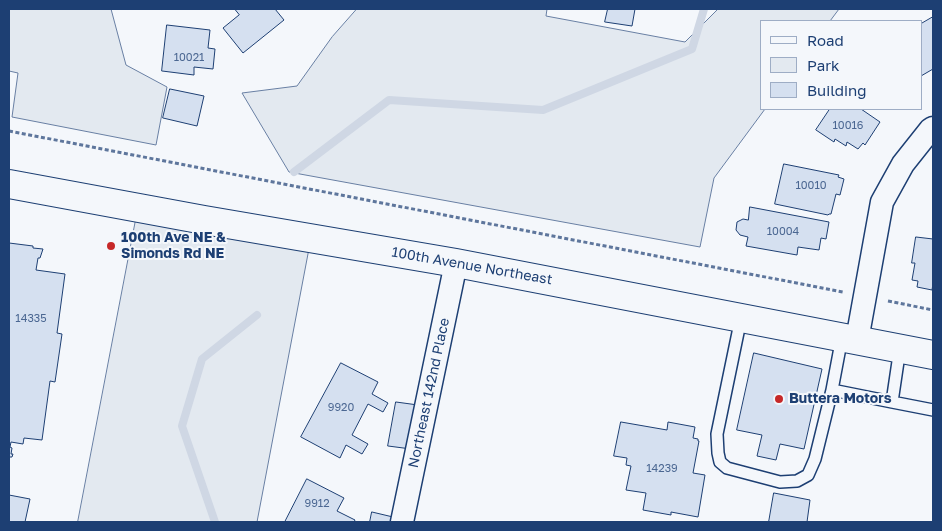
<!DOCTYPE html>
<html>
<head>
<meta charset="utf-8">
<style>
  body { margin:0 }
  #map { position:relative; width:942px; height:531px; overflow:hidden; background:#f4f7fb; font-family:"Golos Text",sans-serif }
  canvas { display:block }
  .frame { position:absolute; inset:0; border:10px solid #1d3f73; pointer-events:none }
  .legend { position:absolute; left:760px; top:20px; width:162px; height:90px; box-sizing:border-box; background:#f4f7fb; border:1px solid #9eadc5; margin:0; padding:6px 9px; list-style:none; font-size:15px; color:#1d3f73 }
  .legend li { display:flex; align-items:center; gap:10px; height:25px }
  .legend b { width:25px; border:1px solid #9eadc5 }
</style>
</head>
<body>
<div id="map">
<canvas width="942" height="531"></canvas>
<div class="frame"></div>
<ul class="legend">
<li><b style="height:6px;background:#f4f7fb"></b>Road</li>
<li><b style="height:14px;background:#e3e9f0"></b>Park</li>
<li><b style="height:14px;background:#d5e0f0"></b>Building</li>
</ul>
</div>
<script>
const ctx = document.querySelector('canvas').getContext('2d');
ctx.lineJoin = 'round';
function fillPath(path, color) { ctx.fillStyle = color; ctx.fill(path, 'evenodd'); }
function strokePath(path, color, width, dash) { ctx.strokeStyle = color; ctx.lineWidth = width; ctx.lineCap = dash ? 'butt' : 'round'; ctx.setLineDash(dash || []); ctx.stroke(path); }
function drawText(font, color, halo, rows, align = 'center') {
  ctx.font = font + ' "Golos Text",sans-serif'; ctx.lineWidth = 4; ctx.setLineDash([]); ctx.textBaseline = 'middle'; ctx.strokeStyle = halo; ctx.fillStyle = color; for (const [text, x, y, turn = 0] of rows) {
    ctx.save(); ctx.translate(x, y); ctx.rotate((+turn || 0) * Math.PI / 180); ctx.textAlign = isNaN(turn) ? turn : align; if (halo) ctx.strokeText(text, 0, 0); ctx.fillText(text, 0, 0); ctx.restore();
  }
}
const green = new Path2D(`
  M 9,9 L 111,9 L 126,65 L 167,87 L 156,145 L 12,117 L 18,73 L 9,71 Z
  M 357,9 L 547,9 L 546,16 L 685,42 L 718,9 L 839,9 L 830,21 L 761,21 L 761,109 L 765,109 L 714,178 L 700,247 L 289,172 L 242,93 L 297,86 L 332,37 Z
  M 138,209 L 311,238 L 257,522 L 78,522 Z`);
const stream = new Path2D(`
  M 294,172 L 389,100 L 543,110 L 692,49 L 704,9
  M 215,522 L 182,426 L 202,359 L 257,315`);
const building = new Path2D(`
  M 235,9 L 275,9 L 284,20 L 243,53 L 223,28 L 239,15 Z
  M 608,9 L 635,9 L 632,26 L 605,22 Z
  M 933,17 L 933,69 L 921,76 L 921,24 Z
  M 167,25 L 210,30 L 208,48 L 215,49 L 213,69 L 194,67 L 194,75 L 162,71 Z
  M 170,89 L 204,96 L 197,126 L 163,118 Z
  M 830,109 L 861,109 L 880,122 L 865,145 L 863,143 L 858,149 L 847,142 L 846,146 L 835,139 L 834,142 L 816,130 Z
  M 784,164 L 839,175 L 838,177 L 844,179 L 840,195 L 836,194 L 831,214 L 829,214 L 828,215 L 775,204 Z
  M 750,207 L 829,222 L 826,239 L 821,238 L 819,250 L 798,247 L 797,255 L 746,246 L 748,237 L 740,235 L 736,230 L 737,222 L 743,219 L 748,220 Z
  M 916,237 L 933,239 L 933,284 L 932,290 L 917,287 L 918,281 L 912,280 L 915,263 L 912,263 Z
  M 9,243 L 33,246 L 33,248 L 43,249 L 40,258 L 38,258 L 36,270 L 65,274 L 57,333 L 62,334 L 55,382 L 50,381 L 42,440 L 24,438 L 23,444 L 11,442 L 10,447 L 12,448 L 11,454 L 13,454 L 12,457 L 9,457 Z
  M 754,353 L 822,369 L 804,449 L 780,444 L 776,460 L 757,456 L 762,435 L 737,430 Z
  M 341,363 L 378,382 L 372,394 L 388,403 L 383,412 L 368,404 L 352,435 L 368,444 L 362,454 L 346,445 L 340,458 L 301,437 Z
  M 396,402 L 418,405 L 411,449 L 388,446 Z
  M 621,422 L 667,430 L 668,422 L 695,427 L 693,438 L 698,439 L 698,441 L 699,441 L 693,473 L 705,475 L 698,517 L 671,512 L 671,515 L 643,510 L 646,493 L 626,490 L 631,466 L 626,465 L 627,458 L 614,456 Z
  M 307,479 L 344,498 L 337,511 L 355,520 L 354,522 L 285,522 Z
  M 774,493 L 810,500 L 807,522 L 769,522 Z
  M 9,495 L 30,499 L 25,522 L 9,522 Z
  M 372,512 L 393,517 L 392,522 L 370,522 Z`);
const path = new Path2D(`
  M 9,131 L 843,292
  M 888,301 L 933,310`);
const lane = new Path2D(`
  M 741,318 L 717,434 L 718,453 L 720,462 L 727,468 L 780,482 L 797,481 L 808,475 L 815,459 L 832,390
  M 842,337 L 832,390 L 892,402
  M 900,348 L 892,402 L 933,410`);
const street = new Path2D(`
  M 857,340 L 882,202 L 903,164 L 930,130 L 933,128
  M 402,522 L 456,263`);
const secondary = new Path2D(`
  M 9,184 L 204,220 L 456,263 L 933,355`);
const markers = [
  [111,246,5,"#c62828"],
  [779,399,5,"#c62828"]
];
const numberNames = [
  ["10021",189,58],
  ["10016",848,126],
  ["10010",811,186],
  ["10004",783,232],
  ["14335",31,319],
  ["9920",341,408],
  ["14239",662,469],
  ["9912",317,504]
];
const poiNames = [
  ["100th Ave NE &",121,238],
  ["Simonds Rd NE",121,254],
  ["Buttera Motors",789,399]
];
const streetNames = [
  ["100th Avenue Northeast",472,266,10],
  ["Northeast 142nd Place",429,393,-78]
];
fillPath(green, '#e3e9f0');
strokePath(green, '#687fa3', 1);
strokePath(stream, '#cfd7e4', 8);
fillPath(building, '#d5e0f0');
strokePath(building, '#1d3f73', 1);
strokePath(lane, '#1d3f73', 14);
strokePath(street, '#1d3f73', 25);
strokePath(secondary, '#1d3f73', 30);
strokePath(path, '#5e769c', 3, [4, 2.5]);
strokePath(lane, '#f4f7fb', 11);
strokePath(street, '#f4f7fb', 22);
strokePath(secondary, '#f4f7fb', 28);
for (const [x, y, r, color] of markers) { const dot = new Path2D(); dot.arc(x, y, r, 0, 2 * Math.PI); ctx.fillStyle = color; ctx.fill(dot); strokePath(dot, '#f4f7fb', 2); }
drawText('11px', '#4b6792', null, numberNames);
drawText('bold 14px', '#1d3f73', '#f4f7fb', poiNames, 'left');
drawText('14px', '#1d3f73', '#f4f7fb', streetNames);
</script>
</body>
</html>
